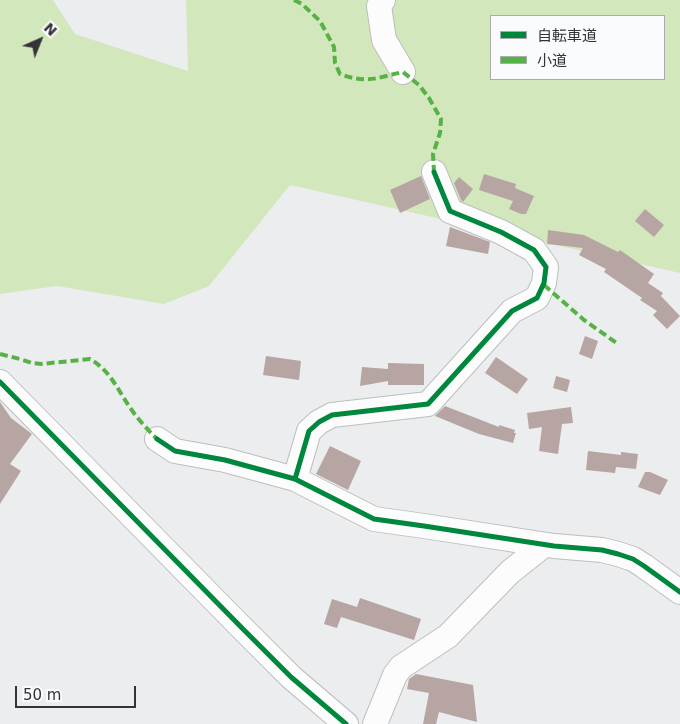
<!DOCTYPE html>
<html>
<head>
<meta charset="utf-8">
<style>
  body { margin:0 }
  #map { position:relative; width:680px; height:724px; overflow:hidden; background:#ecedee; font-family:"DejaVu Sans","Noto Sans JP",sans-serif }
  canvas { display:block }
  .legend { position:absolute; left:490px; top:15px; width:175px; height:65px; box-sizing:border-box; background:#f9fbfd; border:1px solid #aaabad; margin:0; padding:6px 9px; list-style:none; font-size:15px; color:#333435 }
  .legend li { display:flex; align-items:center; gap:10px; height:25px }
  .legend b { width:25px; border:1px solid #aaabad }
  .north { position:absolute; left:15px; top:15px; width:50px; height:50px; -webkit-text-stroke:4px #f9fbfd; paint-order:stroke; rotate:44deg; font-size:14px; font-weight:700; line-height:20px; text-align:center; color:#333435 }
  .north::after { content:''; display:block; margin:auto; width:18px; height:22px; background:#333435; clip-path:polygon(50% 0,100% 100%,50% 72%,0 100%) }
  .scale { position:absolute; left:15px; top:686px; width:121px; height:22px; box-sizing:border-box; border:2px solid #333435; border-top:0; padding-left:6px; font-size:15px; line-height:18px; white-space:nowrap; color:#333435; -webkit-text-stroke:4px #f9fbfd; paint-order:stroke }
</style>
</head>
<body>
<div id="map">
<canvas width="680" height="724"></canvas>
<ul class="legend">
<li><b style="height:6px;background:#00873e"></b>自転車道</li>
<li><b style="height:6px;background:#56b246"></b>小道</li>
</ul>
<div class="north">N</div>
<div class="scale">50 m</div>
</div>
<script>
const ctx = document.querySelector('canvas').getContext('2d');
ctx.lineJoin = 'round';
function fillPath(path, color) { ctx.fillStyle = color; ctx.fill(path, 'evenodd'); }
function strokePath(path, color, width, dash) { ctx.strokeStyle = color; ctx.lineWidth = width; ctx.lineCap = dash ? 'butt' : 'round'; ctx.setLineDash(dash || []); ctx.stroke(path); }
const green = new Path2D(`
  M 0,0 L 53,0 L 75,34 L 188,71 L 186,0 L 680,0 L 680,273 L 290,185 L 209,286 L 164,304 L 57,286 L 0,294 ZM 491,16 L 664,16 L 664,79 L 491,79 Z`);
const building = new Path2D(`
  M 484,174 L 516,184 L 515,188 L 534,196 L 526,214 L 521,214 L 509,209 L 513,201 L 479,190 Z
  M 421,176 L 430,199 L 400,213 L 390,190 Z
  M 459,177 L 473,189 L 463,202 L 461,200 L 454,183 Z
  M 645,209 L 664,225 L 654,237 L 635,221 Z
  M 450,227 L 490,242 L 488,254 L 446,246 Z
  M 548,230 L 584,235 L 618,252 L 620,250 L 654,274 L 648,283 L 663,293 L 661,296 L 680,316 L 667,329 L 653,315 L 657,311 L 640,300 L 642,298 L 604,272 L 606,269 L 579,255 L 583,248 L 547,244 Z
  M 585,336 L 598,341 L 592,359 L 579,354 Z
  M 266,356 L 301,361 L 299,380 L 263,375 Z
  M 496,357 L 528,379 L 517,394 L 485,373 Z
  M 388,363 L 424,364 L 424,385 L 388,385 L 388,381 L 360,386 L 362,367 L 388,369 Z
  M 556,376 L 570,380 L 567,392 L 553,388 Z
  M 0,402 L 11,418 L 32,434 L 10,464 L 21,471 L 0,504 Z
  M 445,406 L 499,427 L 499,425 L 515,430 L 514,433 L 516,433 L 513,443 L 479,434 L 435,416 Z
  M 571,407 L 573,423 L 562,424 L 558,454 L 539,451 L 542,427 L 529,429 L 527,413 Z
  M 330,446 L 361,461 L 348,490 L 316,474 Z
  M 588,451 L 621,455 L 621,452 L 638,454 L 636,469 L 616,467 L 615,473 L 586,470 Z
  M 645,472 L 650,472 L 668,480 L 660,495 L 638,487 Z
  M 360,598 L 421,619 L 414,640 L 341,617 L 337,628 L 324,624 L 332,599 L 357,607 Z
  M 416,674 L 473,685 L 477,722 L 439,712 L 436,724 L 423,724 L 429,693 L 407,689 L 409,679 Z`);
const minor = new Path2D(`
  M 383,0 L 379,6 L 384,40 L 403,72
  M 0,382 L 242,628 L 291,677 L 346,724
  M 157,439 L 175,451 L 225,460 L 295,479 L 374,519 L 424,526 L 554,546 L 602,550 L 618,554 L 633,559 L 644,566 L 680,592
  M 295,479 L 309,431 L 319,422 L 332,415 L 428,404 L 512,311 L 537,298 L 544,283 L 546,267 L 534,250 L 501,232 L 450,211 L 434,172
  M 375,724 L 395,675 L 401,667 L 448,636 L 510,572 L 544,545`);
const quiet = new Path2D(`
  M 294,0 L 302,4 L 320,21 L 334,47 L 335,63 L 340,74 C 367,84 376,78 403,72 L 419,85 L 429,98 L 441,119 L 440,133 L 433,154 L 434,172
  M 544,285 L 584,320 L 618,344
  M 0,354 L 20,359 L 32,363 L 41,364 L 90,359 C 108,369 116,386 127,403 C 135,416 146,428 157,439`);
const cycleway = new Path2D(`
  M 0,382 L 242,628 L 291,677 L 346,724
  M 157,439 L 175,451 L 225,460 L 295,479 L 374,519 L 424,526 L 554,546 L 602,550 L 618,554 L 633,559 L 644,566 L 680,592
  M 295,479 L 309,431 L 319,422 L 332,415 L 428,404 L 512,311 L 537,298 L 544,283 L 546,267 L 534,250 L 501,232 L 450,211 L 434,172`);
fillPath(green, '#d3e7bc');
fillPath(building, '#b7a5a4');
strokePath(minor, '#bdbebf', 26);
strokePath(minor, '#fcfcfc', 24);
strokePath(quiet, '#56b246', 4, [8, 4]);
strokePath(cycleway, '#00873e', 5);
</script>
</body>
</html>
